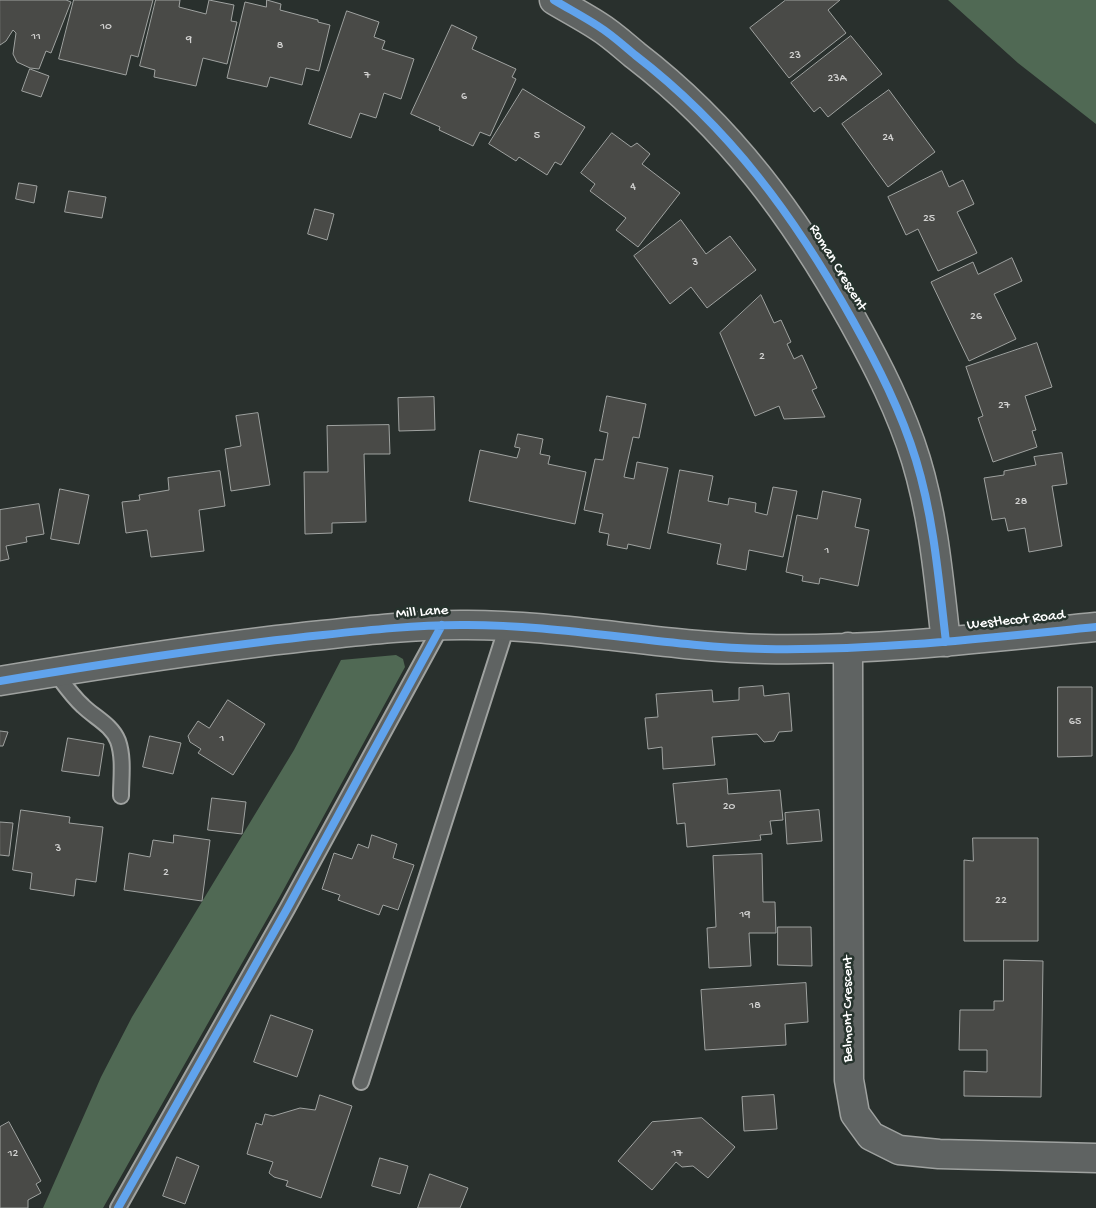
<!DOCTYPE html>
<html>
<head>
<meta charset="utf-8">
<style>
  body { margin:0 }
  canvas { display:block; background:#29302d }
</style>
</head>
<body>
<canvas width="1096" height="1208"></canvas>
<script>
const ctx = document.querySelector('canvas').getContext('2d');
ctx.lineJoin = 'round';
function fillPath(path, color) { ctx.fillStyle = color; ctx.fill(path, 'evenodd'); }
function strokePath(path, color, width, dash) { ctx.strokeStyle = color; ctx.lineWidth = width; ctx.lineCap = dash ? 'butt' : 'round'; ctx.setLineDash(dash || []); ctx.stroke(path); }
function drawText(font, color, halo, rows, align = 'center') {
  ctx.font = font + ' "Gochi Hand",sans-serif'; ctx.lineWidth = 5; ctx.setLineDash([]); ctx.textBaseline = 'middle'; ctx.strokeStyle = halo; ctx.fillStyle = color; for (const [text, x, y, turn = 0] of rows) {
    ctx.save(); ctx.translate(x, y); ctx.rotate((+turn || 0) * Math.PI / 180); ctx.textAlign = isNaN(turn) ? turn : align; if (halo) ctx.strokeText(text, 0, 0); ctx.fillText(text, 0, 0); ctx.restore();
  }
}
const green = new Path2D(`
  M 948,0 L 1096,0 L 1096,124 L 1018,63 Z
  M 396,655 L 403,659 L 405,667 L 279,898 L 103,1208 L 43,1208 L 101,1077 L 132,1017 L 294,750 L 341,660 Z`);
const building = new Path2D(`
  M 0,0 L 66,0 L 71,2 L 51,53 L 46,51 L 39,69 L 30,68 L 17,62 L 13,54 L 16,33 L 13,30 L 6,41 L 0,45 Z
  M 74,0 L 153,0 L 138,57 L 131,55 L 126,75 L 59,59 Z
  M 156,0 L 180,0 L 179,7 L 206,14 L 209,0 L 234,5 L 231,21 L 237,22 L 227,64 L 203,58 L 196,86 L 154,77 L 155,70 L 140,66 Z
  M 267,0 L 281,4 L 280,10 L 318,20 L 318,22 L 330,25 L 319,71 L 306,68 L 302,85 L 270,77 L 267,87 L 227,78 L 245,2 L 266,7 Z
  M 786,0 L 840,0 L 828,10 L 846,33 L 789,78 L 750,28 Z
  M 347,11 L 379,22 L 374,37 L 385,41 L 382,49 L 414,59 L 401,99 L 384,93 L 376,118 L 360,113 L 351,138 L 309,124 Z
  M 452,25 L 477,37 L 472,49 L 516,69 L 512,77 L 516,79 L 490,136 L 480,132 L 473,146 L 439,130 L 440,127 L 411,114 Z
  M 851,36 L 882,74 L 828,117 L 820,107 L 814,112 L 791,83 Z
  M 30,69 L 49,76 L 41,97 L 22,91 Z
  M 523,89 L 585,127 L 561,165 L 555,162 L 547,175 L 519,157 L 516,161 L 489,144 Z
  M 889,90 L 935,152 L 888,187 L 842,124 Z
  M 612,133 L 631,147 L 637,143 L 650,154 L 642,164 L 680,193 L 638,247 L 616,230 L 626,218 L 590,191 L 595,184 L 581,173 Z
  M 942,171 L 949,187 L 963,180 L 974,204 L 957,212 L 977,253 L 938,271 L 918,229 L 906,235 L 888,197 Z
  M 19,183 L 37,186 L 34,203 L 16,199 Z
  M 69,191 L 106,197 L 102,218 L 65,212 Z
  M 315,209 L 334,214 L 327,240 L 308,234 Z
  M 681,220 L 706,254 L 730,236 L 756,270 L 707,308 L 691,287 L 670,304 L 634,256 Z
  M 1012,258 L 1022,281 L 994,294 L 1016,339 L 969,361 L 931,282 L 973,262 L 978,274 Z
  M 761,295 L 774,323 L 781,320 L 791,342 L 787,344 L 794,359 L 802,355 L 817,388 L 812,390 L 825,417 L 784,419 L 779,406 L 755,416 L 720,333 Z
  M 1037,343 L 1052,387 L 1025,396 L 1036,430 L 1032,431 L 1037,447 L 993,462 L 978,418 L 983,416 L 966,367 Z
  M 607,396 L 646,404 L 639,438 L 633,437 L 624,477 L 634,479 L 637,462 L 668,468 L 650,549 L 628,544 L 627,549 L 607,545 L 609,534 L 599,532 L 603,514 L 584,510 L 595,459 L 603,460 L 608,433 L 600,431 Z
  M 434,397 L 435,430 L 399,431 L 398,398 Z
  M 258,413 L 270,485 L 231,491 L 225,449 L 241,446 L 236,416 Z
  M 389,425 L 390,454 L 364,454 L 366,522 L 332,523 L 332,533 L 305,534 L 304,472 L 328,472 L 327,426 Z
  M 518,434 L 543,439 L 540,454 L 550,456 L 548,464 L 586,472 L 575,524 L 469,501 L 480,450 L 517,458 L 520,448 L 515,447 Z
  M 1062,453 L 1067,484 L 1052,486 L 1062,546 L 1029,552 L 1025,528 L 1008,531 L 1005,518 L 992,520 L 984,478 L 1004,475 L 1004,471 L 1036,465 L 1034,457 Z
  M 680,470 L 713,476 L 708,501 L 728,505 L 729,498 L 756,503 L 755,512 L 767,515 L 773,487 L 797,491 L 783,557 L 749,550 L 746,570 L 717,564 L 721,544 L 668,533 Z
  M 220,471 L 225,506 L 199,510 L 204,551 L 151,557 L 147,530 L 126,533 L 122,502 L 140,500 L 139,495 L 169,490 L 168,478 Z
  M 60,489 L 89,495 L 79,544 L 51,539 Z
  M 823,491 L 861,499 L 855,527 L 869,530 L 858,586 L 820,578 L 819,584 L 802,581 L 803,576 L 786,572 L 797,515 L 817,519 Z
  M 39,504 L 44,534 L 26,537 L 27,542 L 6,546 L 9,559 L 0,561 L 0,510 Z
  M 763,686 L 764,696 L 789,693 L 792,731 L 779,732 L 774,741 L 764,742 L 757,734 L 712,737 L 715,765 L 663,769 L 662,747 L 648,749 L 645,718 L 658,717 L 656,694 L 712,690 L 713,702 L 739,700 L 739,688 Z
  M 1058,687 L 1092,687 L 1092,756 L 1058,757 Z
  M 228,700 L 265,724 L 233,775 L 198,753 L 201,749 L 190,742 L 188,736 L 198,721 L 209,728 Z
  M 0,731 L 8,732 L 3,746 L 0,746 Z
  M 150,736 L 181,743 L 173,774 L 143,767 Z
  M 68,738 L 104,744 L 99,776 L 62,771 Z
  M 727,779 L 728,794 L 780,790 L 783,820 L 770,821 L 772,834 L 760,835 L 761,840 L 687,847 L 685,823 L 677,824 L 673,784 Z
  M 212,798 L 246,802 L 242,834 L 208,830 Z
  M 21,810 L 70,817 L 69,823 L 103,827 L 96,882 L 76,879 L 74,896 L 30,889 L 32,873 L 13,870 Z
  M 819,810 L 822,841 L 787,844 L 785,813 Z
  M 0,822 L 13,823 L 9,856 L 0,855 Z
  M 174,835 L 210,840 L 202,901 L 124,890 L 129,853 L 150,857 L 153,840 L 173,843 Z
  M 372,835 L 397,844 L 393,858 L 414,865 L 398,910 L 383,905 L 379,915 L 338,900 L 340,895 L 322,889 L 334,853 L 352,859 L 358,844 L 368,848 Z
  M 973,838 L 1038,838 L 1038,941 L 964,941 L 964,860 L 973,861 Z
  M 762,854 L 763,902 L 775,902 L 776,933 L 749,933 L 751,966 L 709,968 L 707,928 L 716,927 L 713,856 Z
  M 778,927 L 811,927 L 812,966 L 778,965 Z
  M 1004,960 L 1043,961 L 1041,1097 L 964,1096 L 964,1071 L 987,1072 L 987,1050 L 959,1050 L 960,1010 L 994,1010 L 994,1001 L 1003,1001 Z
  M 806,983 L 808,1022 L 785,1024 L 786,1045 L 705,1050 L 701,990 Z
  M 271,1015 L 313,1030 L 297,1077 L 254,1062 Z
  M 320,1095 L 352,1106 L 321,1198 L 286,1186 L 288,1181 L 274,1177 L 269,1173 L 273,1162 L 247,1154 L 256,1123 L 262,1125 L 265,1114 L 273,1116 L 300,1108 L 315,1110 Z
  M 774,1095 L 777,1129 L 744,1131 L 742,1097 Z
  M 702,1118 L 735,1147 L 708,1178 L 693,1166 L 682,1167 L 676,1162 L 652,1190 L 618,1161 L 652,1122 Z
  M 9,1122 L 41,1181 L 36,1184 L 41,1193 L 28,1200 L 28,1208 L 0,1208 L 0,1127 Z
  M 177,1157 L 199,1166 L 185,1204 L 163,1196 Z
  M 380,1158 L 408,1166 L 400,1194 L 372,1186 Z
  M 430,1174 L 468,1188 L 460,1208 L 418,1208 Z`);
const lane = new Path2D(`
  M 55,672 C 64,684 72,696 83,706 C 94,717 112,725 118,741 C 124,758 121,779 121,796
  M 361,1082 L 507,626
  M 118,1208 L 287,909 L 442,625`);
const street = new Path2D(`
  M 554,0 C 569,9 584,17 598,26 C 611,34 623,45 635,55 C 730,128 795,217 853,321 C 878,366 901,411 916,460 C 934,519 939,582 946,642
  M 848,647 L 849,1080 L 855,1114 L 871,1136 L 899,1150 L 939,1154 L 1096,1158
  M 0,681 C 108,663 215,646 323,635 C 369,630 415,625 461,625 C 563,624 663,647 765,649 C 876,651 986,638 1096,627`);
const cycleway = new Path2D(`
  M 554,0 C 569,9 584,17 598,26 C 611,34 623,45 635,55 C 730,128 795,217 853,321 C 878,366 901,411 916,460 C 934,519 939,582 946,642
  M 0,681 C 108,663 215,646 323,635 C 369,630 415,625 461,625 C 563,624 663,647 765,649 C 876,651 986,638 1096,627
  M 118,1208 L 287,909 L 442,625`);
const numberNames = [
  ["10",106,27],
  ["11",36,37],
  ["9",189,40],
  ["8",280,46],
  ["23",795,56],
  ["7",367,76],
  ["23A",837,79],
  ["6",464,97],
  ["5",537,136],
  ["24",888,138],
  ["4",633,187],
  ["25",929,219],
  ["3",695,263],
  ["26",976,317],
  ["2",762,357],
  ["27",1004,406],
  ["28",1021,502],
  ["1",827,551],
  ["65",1075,722],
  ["1",222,739],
  ["20",729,807],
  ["3",58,849],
  ["2",166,873],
  ["22",1001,901],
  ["19",745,915],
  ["18",755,1006],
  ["12",13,1154],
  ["17",677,1154]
];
const streetNames = [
  ["Roman Crescent",837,268,59],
  ["Mill Lane",422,613,-4],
  ["Westlecot Road",1016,621,-6],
  ["Belmont Crescent",849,1009,-90]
];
fillPath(green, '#506954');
fillPath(building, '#494a47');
strokePath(building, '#9fa2a0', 1);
strokePath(lane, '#9fa2a0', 18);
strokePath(street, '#9fa2a0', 31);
strokePath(lane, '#5f6362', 14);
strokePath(street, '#5f6362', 28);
strokePath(cycleway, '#60a3ed', 8);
drawText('12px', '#d2d2d1', null, numberNames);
drawText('15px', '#fff', '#26332d', streetNames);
</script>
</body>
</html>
